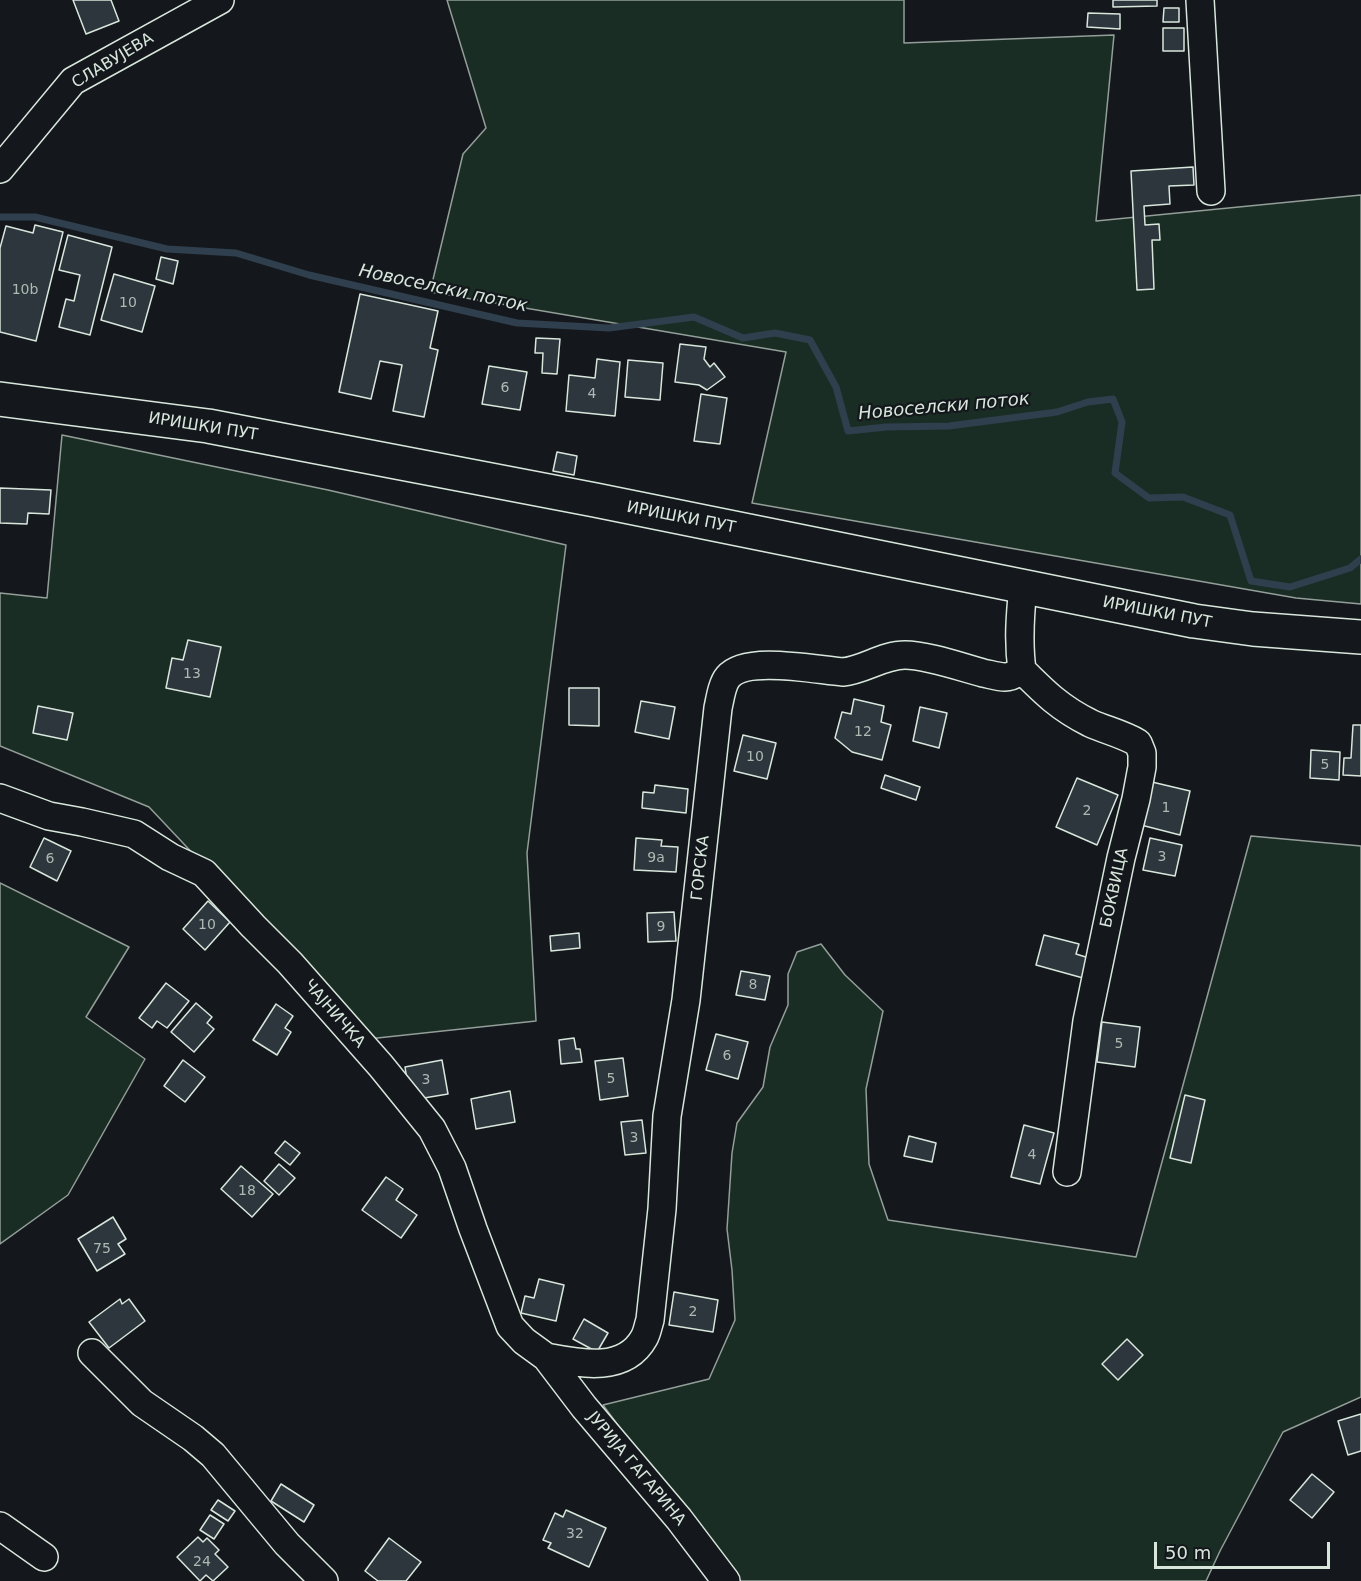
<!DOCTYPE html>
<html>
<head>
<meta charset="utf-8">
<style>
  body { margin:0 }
  #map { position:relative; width:1361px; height:1581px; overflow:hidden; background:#14181c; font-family:"DejaVu Sans",sans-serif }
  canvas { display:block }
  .scale { position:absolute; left:1154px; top:1542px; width:176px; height:27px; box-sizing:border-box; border:3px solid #d8e6dc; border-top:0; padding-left:8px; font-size:18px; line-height:21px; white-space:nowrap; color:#d8e6dc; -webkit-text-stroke:4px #14181c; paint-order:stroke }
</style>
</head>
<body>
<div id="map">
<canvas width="1361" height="1581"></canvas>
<div class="scale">50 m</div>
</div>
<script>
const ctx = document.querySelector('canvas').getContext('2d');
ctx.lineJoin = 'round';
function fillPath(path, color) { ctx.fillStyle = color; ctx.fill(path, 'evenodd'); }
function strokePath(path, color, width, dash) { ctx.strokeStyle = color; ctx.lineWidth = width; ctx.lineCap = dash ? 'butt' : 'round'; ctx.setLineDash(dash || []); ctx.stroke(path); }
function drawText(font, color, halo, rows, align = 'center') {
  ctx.font = font + ' "DejaVu Sans",sans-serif'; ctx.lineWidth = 4.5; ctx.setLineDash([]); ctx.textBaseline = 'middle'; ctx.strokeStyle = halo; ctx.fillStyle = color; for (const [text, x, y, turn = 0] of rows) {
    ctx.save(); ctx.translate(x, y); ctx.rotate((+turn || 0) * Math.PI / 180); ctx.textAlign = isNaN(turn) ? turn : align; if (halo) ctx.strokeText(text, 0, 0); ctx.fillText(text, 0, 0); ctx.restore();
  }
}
const green = new Path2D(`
  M 447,0 L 904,0 L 904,43 L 1114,35 L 1096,221 L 1361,195 L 1361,604 L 1296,598 L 752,503 L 786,352 L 430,292 L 463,154 L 486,128 Z
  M 62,435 L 328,490 L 566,545 L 527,853 L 536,1021 L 368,1039 L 149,807 L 0,746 L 0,593 L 47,598 Z
  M 1251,836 L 1361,846 L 1361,1397 L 1283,1432 L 1220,1551 L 1206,1581 L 733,1581 L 603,1405 L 709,1379 L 735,1320 L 732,1270 L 727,1229 L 732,1153 L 737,1123 L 763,1087 L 770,1047 L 788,1005 L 788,974 L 797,952 L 821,944 L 845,975 L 883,1011 L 866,1089 L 869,1164 L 888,1220 L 1136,1257 Z
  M 0,883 L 129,947 L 86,1017 L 145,1059 L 68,1195 L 0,1244 Z`);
const stream = new Path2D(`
  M 0,217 L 35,217 L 167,249 L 236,253 L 309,275 L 517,323 L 609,328 L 694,317 L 743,338 L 775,333 L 810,340 L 836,387 L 848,431 L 886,427 L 949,426 L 1057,412 L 1088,402 L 1113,399 L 1122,422 L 1115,473 L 1149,498 L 1183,497 L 1230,515 L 1251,581 L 1290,587 L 1350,568 L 1361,559`);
const building = new Path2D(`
  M 73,0 L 111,0 L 119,21 L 86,34 Z
  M 1113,0 L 1157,0 L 1157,6 L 1113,7 Z
  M 1164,8 L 1179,8 L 1179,22 L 1163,22 Z
  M 1088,13 L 1120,14 L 1120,29 L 1087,27 Z
  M 1163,28 L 1184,28 L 1184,51 L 1163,51 Z
  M 1193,167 L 1194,185 L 1169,186 L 1170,204 L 1144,206 L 1145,225 L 1159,224 L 1160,240 L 1152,240 L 1154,289 L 1137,290 L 1131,171 Z
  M 35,225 L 63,232 L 36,341 L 0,332 L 0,248 L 6,226 L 33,233 Z
  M 68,235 L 112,247 L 90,335 L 59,327 L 66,299 L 74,301 L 80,275 L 59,270 Z
  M 161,257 L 178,261 L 173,284 L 156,279 Z
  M 114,274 L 155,286 L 142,332 L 101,320 Z
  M 360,294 L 438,311 L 430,348 L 438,350 L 424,417 L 393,411 L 402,365 L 380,361 L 371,399 L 339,392 Z
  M 536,338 L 560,339 L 557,374 L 542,373 L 543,353 L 535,353 Z
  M 680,344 L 706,347 L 704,359 L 710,367 L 714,363 L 725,377 L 707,390 L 699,385 L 675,382 Z
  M 597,359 L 620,362 L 615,416 L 566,411 L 569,375 L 595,378 Z
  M 628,360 L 663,363 L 660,400 L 625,397 Z
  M 489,366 L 527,372 L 520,410 L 482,404 Z
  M 701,394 L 727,398 L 720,444 L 694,441 Z
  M 557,452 L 577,456 L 574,475 L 553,471 Z
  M 0,488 L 51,490 L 49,514 L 28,513 L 27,524 L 0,523 Z
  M 188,640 L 221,647 L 210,697 L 166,688 L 172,658 L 183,660 Z
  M 569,688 L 599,688 L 599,726 L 569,725 Z
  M 854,699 L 884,706 L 881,722 L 891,725 L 882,760 L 852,752 L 835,738 L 842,712 L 851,714 Z
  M 641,701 L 675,707 L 669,739 L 635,732 Z
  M 38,706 L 73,713 L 67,740 L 33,733 Z
  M 920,707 L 947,713 L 939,748 L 913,741 Z
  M 1353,725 L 1361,725 L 1361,776 L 1343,775 L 1344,758 L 1351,758 Z
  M 743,735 L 776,743 L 767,779 L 734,771 Z
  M 1311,750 L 1340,752 L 1339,780 L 1310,778 Z
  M 885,775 L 920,787 L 916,800 L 881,788 Z
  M 1077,778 L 1118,795 L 1097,845 L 1056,827 Z
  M 1152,782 L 1190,791 L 1180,835 L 1141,825 Z
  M 655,785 L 688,789 L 686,813 L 642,808 L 643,792 L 654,793 Z
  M 44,838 L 71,851 L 57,881 L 30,867 Z
  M 636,838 L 662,840 L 661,846 L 678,847 L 676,872 L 634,870 Z
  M 1150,838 L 1182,845 L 1175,876 L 1143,870 Z
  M 208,901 L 230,922 L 205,950 L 183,929 Z
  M 674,912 L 676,941 L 648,942 L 647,913 Z
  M 579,933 L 580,948 L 551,951 L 550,936 Z
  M 1044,935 L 1079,944 L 1076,954 L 1089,958 L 1083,978 L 1036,965 Z
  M 741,971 L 770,976 L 765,1000 L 736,995 Z
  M 166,983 L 189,1001 L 167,1028 L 157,1021 L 152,1028 L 139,1018 Z
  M 196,1003 L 212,1017 L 207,1023 L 214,1029 L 194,1052 L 171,1032 Z
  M 276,1004 L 293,1016 L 285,1028 L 291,1032 L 277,1055 L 253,1040 Z
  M 1102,1022 L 1140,1027 L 1135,1067 L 1097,1062 Z
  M 716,1034 L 748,1042 L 738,1079 L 706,1070 Z
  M 574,1038 L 576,1049 L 580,1049 L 582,1062 L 561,1064 L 559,1040 Z
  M 623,1058 L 628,1096 L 600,1100 L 595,1061 Z
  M 183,1060 L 205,1077 L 185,1102 L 164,1086 Z
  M 442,1060 L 448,1094 L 418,1099 L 409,1092 L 405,1067 Z
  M 510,1091 L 515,1122 L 476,1129 L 471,1099 Z
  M 1185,1095 L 1205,1100 L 1191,1163 L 1170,1158 Z
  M 642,1120 L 646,1153 L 625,1155 L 621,1122 Z
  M 1024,1125 L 1054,1133 L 1040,1184 L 1011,1177 Z
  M 909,1136 L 936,1143 L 932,1162 L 904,1156 Z
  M 285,1141 L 300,1153 L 290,1165 L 275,1153 Z
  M 279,1164 L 295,1178 L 279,1195 L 264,1181 Z
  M 241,1166 L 273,1194 L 252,1217 L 221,1189 Z
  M 386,1177 L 403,1189 L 396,1200 L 417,1215 L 401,1238 L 362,1210 Z
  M 113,1217 L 126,1239 L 118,1244 L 125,1254 L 97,1271 L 78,1239 Z
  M 539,1279 L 564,1285 L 556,1321 L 521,1313 L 525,1296 L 534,1298 Z
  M 674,1292 L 718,1300 L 713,1332 L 669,1325 Z
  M 120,1299 L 122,1304 L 129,1299 L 145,1321 L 109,1348 L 89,1322 Z
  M 584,1319 L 608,1333 L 597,1352 L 573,1339 Z
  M 1127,1339 L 1143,1355 L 1118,1380 L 1102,1364 Z
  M 1361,1414 L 1361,1451 L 1348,1455 L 1338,1421 Z
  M 1312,1474 L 1334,1492 L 1312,1518 L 1290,1500 Z
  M 281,1484 L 314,1505 L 304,1522 L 271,1501 Z
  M 218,1500 L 235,1511 L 228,1521 L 211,1510 Z
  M 566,1510 L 606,1528 L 589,1567 L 548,1548 L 551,1543 L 543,1540 L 555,1513 L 563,1517 Z
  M 210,1515 L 224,1524 L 214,1539 L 200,1530 Z
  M 198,1537 L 203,1542 L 207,1538 L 219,1550 L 215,1554 L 228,1567 L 213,1581 L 206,1575 L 200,1581 L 177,1557 Z
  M 389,1538 L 421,1562 L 406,1581 L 378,1581 L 365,1571 Z`);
const minor = new Path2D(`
  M 1200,0 L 1211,191
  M 0,169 L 73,81 L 220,0
  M 1022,670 C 1045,693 1060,708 1090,723 C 1105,730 1123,734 1138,743 L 1142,753 L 1142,767 L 1136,799 L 1121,858 L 1087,1021 L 1067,1172
  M 0,798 L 49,816 L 82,822 L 134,834 L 170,857 L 204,873 L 253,926 L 290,963 L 381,1066 L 432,1129 L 452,1168 L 473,1229 L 510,1326 L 524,1341 L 546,1357 L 584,1407 L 679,1519 L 726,1581
  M 92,1353 L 142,1403 L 193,1438 L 213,1455 L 287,1544 L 324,1581
  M 546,1357 C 578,1363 624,1374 644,1338 C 647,1333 648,1326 650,1320 L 662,1209 L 667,1116 L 686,1000 L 718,708 C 720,699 722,684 728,677 C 746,655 816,670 843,672 C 864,670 883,655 905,655 C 926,655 961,667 983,673 C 989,674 998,677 1005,677 C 1012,677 1017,673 1022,670 C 1018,642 1020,615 1023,587
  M 0,1526 L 44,1557`);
const major = new Path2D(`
  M 0,399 L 208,426 L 595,500 L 1194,621 L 1253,629 L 1361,637`);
const numberNames = [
  ["10b",25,290],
  ["10",128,303],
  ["6",505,388],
  ["4",592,394],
  ["13",192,674],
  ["12",863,732],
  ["10",755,757],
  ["5",1325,765],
  ["1",1166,808],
  ["2",1087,811],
  ["3",1162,857],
  ["9a",656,858],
  ["6",50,859],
  ["10",207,925],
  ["9",661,927],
  ["8",753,985],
  ["5",1119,1044],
  ["6",727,1056],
  ["5",611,1079],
  ["3",426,1080],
  ["3",634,1138],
  ["4",1032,1155],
  ["18",247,1191],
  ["75",102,1249],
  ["2",693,1312],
  ["32",575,1534],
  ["24",202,1562]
];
const streetNames = [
  ["СЛАВУЈЕВА",113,61,-31],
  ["ИРИШКИ ПУТ",203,427,9],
  ["ИРИШКИ ПУТ",681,518,11],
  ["ИРИШКИ ПУТ",1157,613,11],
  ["ГОРСКА",701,868,-84],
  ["БОКВИЦА",1115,888,-78],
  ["ЧАЈНИЧКА",334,1014,49],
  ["ЈУРИЈА ГАГАРИНА",636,1469,50]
];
const waterNames = [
  ["Новоселски поток",443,289,12],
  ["Новоселски поток",944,407,-5]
];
fillPath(green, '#1a2d24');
strokePath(green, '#939e99', 1.5);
strokePath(stream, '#2f3f4d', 7);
fillPath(building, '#2c363c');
strokePath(building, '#d8e6dc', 1.5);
strokePath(minor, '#d8e6dc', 30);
strokePath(major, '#d8e6dc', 36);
strokePath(minor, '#14181c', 27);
strokePath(major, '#14181c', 33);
drawText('14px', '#adbab4', null, numberNames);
drawText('16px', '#d8e6dc', '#14181c', streetNames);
drawText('italic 18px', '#d8e6dc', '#14181c', waterNames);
</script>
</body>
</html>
